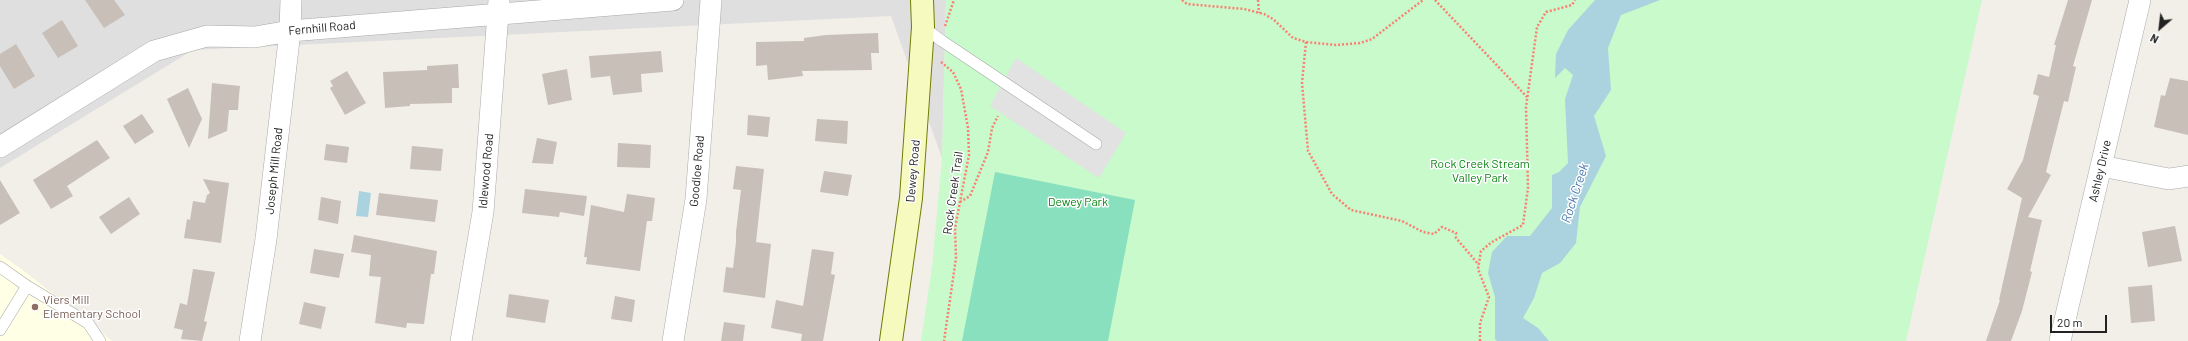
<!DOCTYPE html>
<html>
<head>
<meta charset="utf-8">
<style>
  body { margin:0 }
  #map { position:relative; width:2188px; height:341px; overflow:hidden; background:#f2efe9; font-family:Barlow,sans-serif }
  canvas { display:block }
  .north { position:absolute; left:2140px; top:8px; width:40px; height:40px; -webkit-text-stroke:3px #fff; paint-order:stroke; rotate:208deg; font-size:11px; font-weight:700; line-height:16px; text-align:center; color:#222 }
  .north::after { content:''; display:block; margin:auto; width:14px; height:18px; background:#222; clip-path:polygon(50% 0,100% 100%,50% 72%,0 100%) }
  .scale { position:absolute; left:2050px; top:315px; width:57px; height:18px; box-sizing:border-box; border:2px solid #222; border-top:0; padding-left:5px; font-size:12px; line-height:14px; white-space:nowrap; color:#222; -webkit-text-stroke:3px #fff; paint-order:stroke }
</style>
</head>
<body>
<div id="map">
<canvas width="2188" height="341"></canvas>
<div class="north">N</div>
<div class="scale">20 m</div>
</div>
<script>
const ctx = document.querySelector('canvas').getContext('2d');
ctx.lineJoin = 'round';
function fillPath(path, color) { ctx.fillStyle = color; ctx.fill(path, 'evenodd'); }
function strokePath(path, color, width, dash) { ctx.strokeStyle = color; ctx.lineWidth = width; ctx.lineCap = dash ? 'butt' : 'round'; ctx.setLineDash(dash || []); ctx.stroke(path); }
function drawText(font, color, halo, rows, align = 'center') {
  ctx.font = font + ' Barlow,sans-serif'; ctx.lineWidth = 3; ctx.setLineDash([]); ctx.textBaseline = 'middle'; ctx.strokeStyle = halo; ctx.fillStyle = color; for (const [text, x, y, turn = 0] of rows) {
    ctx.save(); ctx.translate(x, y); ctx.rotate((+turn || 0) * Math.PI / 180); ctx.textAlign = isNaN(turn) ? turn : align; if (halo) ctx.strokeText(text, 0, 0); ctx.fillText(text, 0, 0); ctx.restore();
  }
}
const residential = new Path2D(`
  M 0,0 L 946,0 L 942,158 L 891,16 L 193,50 L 0,168 Z`);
const education = new Path2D(`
  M 0,254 L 28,274 L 112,341 L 0,341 Z`);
const park = new Path2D(`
  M 946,0 L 1982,0 L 1906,341 L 921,341 L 932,267 L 942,158 Z`);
const pitch = new Path2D(`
  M 995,172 L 1135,200 L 1108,341 L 962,341 Z`);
const parking = new Path2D(`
  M 1016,58 L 1126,133 L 1099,178 L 990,106 Z`);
const water = new Path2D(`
  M 1595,0 L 1660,0 L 1621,15 L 1608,48 L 1611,90 L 1594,116 L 1606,156 L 1580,207 L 1576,243 L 1560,263 L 1542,273 L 1534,298 L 1523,318 L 1538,328 L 1549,341 L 1497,341 L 1495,339 L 1495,297 L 1488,273 L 1492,252 L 1507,236 L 1530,236 L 1552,208 L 1552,175 L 1559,172 L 1568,163 L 1565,99 L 1573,75 L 1565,68 L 1555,78 L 1556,54 L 1568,30 Z
  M 359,191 L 371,193 L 368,217 L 356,216 Z`);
const building = new Path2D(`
  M 85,0 L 114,0 L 125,15 L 104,28 Z
  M 2068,0 L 2092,0 L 2073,66 L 2076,67 L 2068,102 L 2064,101 L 2046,172 L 2051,175 L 2028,217 L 2042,220 L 2030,271 L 2032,272 L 2022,311 L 2011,341 L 1986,341 L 2000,300 L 1999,300 L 2022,198 L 2007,189 L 2023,160 L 2039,96 L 2033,94 L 2038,74 L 2049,77 L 2056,45 L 2054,45 Z
  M 62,20 L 78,46 L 58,58 L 42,33 Z
  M 878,33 L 879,53 L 871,53 L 872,70 L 802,71 L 803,76 L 768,80 L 767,65 L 756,66 L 756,42 L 804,41 L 804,38 L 826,35 Z
  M 16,44 L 35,76 L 14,89 L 0,66 L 0,54 Z
  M 661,51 L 663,72 L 641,74 L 642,92 L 613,95 L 610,76 L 591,78 L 589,56 Z
  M 458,64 L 459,88 L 452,88 L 452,103 L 410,104 L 410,106 L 385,108 L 383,72 L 427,70 L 427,66 Z
  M 567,69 L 572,100 L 548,105 L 542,74 Z
  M 347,71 L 366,103 L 345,115 L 330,88 L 333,86 L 330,81 Z
  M 2170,78 L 2188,81 L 2188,135 L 2154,127 L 2161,95 L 2165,96 Z
  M 212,83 L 240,86 L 239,95 L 238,110 L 229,110 L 227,131 L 208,139 Z
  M 188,88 L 202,119 L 189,148 L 167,99 Z
  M 142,114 L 154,132 L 135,144 L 123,126 Z
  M 748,115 L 770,117 L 768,137 L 747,135 Z
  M 817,119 L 848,121 L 847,144 L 815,141 Z
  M 537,138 L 557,142 L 553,164 L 532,163 Z
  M 97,140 L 110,158 L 67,186 L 73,196 L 51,209 L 33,180 Z
  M 618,143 L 651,145 L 650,168 L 617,167 Z
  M 326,144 L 349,147 L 347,163 L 324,160 Z
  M 412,146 L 443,149 L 441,171 L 410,169 Z
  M 736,166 L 764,169 L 756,242 L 771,244 L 765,298 L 723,292 L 726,267 L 733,268 L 736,242 L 736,232 L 741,190 L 733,189 Z
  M 824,171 L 852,175 L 848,196 L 820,192 Z
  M 203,179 L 229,183 L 221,243 L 184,238 L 187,219 L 190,220 L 193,201 L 205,203 L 207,195 L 210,193 Z
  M 0,180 L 20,213 L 0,225 Z
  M 525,189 L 587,196 L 584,216 L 560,212 L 559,217 L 522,213 Z
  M 379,193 L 438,200 L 435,222 L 376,215 Z
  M 627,194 L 655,198 L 652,221 L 647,221 L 640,271 L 586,264 L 587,257 L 584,257 L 591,205 L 624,212 Z
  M 129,197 L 140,214 L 111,234 L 99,217 Z
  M 321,197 L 341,201 L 338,224 L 318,220 Z
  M 2175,226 L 2182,261 L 2148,267 L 2142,232 Z
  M 354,235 L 437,251 L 434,274 L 431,274 L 424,324 L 407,323 L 406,328 L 375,323 L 381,277 L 369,276 L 371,255 L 351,252 Z
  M 314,249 L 344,254 L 339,278 L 310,273 Z
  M 812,249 L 834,252 L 831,274 L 835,275 L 823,341 L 801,341 L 802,334 L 771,328 L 776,300 L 803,306 Z
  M 193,269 L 215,272 L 204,321 L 207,322 L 202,341 L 181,339 L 183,330 L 174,328 L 180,303 L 187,305 Z
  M 2152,285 L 2155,321 L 2131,323 L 2128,287 Z
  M 509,294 L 549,300 L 545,323 L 506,317 Z
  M 615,296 L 635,300 L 632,322 L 611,319 Z
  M 304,302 L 326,307 L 321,329 L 299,324 Z
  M 724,322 L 745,325 L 743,341 L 721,341 Z`);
const path = new Path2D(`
  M 1182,0 L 1187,4 L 1244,9 L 1264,14 L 1273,19 L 1293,38 L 1306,42 L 1336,45 L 1360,43 L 1372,39 L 1423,0
  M 1258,0 L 1259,13
  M 1435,0 L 1528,98
  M 945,26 L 954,0
  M 1306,42 L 1302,83 L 1308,151 L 1332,194 L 1351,210 L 1402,221 L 1423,232 L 1434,234 L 1442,227 L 1456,233 L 1456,238 L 1479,265
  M 941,62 L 953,72 L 961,89 L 968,128 L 969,155 L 955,228 L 956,258 L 944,341
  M 960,202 L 970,196 L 988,152 L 992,128 L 998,116
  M 1480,341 L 1480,323 L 1489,297 L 1478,269 L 1481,251 L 1492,242 L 1523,225 L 1528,188 L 1526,107 L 1537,27 L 1546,12 L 1572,5 L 1575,0`);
const lane = new Path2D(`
  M 923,27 L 942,41 L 1096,144
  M 0,267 L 27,286 L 88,323 L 100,341
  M 0,330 L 27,286`);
const street = new Path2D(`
  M 0,147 L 154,51 L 207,36 L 255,37 L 290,31 L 673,0
  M 2101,166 L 2169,179 L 2188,176
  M 250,341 L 266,239 L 290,31 L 291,0
  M 461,341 L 483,212 L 499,0
  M 673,341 L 696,199 L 711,0
  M 2060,341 L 2140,0`);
const secondary = new Path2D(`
  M 891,341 L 911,198 L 923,27 L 922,0`);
const markers = [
  [35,307,4,"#8d6e63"]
];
const streetNames = [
  ["Fernhill Road",322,28,-5],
  ["Joseph Mill Road",274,171,-84],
  ["Idlewood Road",486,171,-85],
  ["Goodloe Road",697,171,-85],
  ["Dewey Road",913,171,-85],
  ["Ashley Drive",2100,171,-77],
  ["Rock Creek Trail",953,193,-82]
];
const parkNames = [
  ["Rock Creek Stream",1480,164],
  ["Valley Park",1480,178],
  ["Dewey Park",1078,202]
];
const educationNames = [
  ["Viers Mill",43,300],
  ["Elementary School",43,314]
];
const waterNames = [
  ["Rock Creek",1575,193,-72]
];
fillPath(residential, '#e0dfdf');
fillPath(education, '#ffffe5');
fillPath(park, '#c8facc');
fillPath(pitch, '#88e0be');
fillPath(parking, '#e2e2e2');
fillPath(water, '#aad3df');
fillPath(building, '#c7bfb8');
strokePath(lane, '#a9a9a9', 12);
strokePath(street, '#a9a9a9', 22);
strokePath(secondary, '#707d05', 24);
strokePath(path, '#fa8072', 2.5, [2, 2]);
strokePath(lane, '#fff', 11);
strokePath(street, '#fff', 21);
strokePath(secondary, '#f7fabf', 22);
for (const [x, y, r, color] of markers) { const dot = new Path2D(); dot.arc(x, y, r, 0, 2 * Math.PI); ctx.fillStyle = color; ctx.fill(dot); strokePath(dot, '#fff', 1.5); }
drawText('12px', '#222', '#fff', streetNames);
drawText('12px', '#0c8416', '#fff', parkNames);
drawText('12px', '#785e54', '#fff', educationNames, 'left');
drawText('italic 13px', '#4a7aab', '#fff', waterNames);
</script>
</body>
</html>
